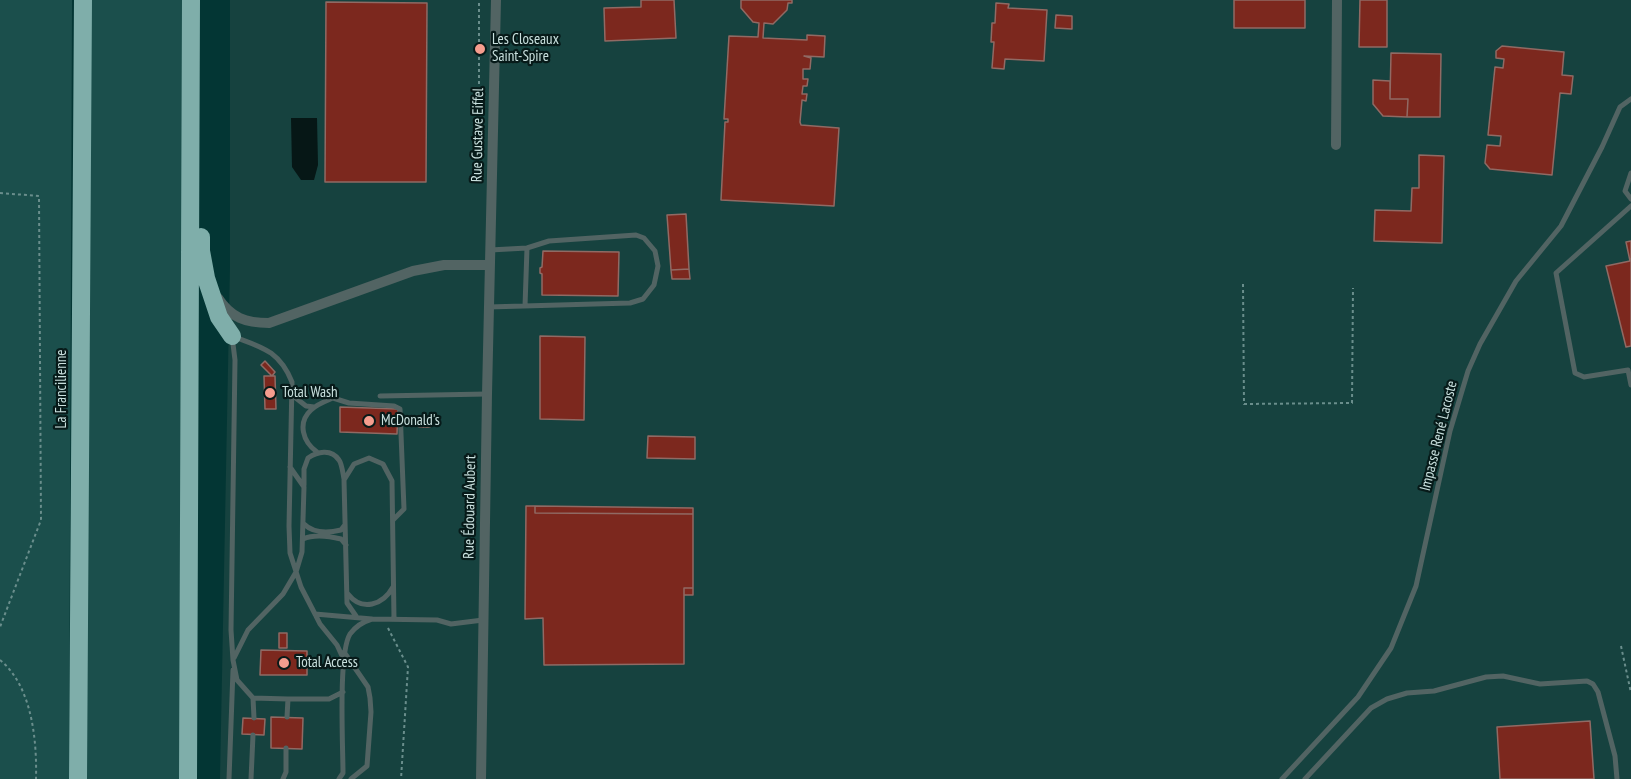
<!DOCTYPE html>
<html>
<head>
<meta charset="utf-8">
<style>
  body { margin:0 }
  canvas { display:block; background:#033634 }
</style>
</head>
<body>
<canvas width="1631" height="779"></canvas>
<script>
const ctx = document.querySelector('canvas').getContext('2d');
ctx.lineJoin = 'round';
function fillPath(path, color) { ctx.fillStyle = color; ctx.fill(path, 'evenodd'); }
function strokePath(path, color, width, dash) { ctx.strokeStyle = color; ctx.lineWidth = width; ctx.lineCap = dash ? 'butt' : 'round'; ctx.setLineDash(dash || []); ctx.stroke(path); }
function drawText(font, color, halo, rows, align = 'center') {
  ctx.font = font + ' "PT Sans Narrow",sans-serif'; ctx.lineWidth = 4.5; ctx.setLineDash([]); ctx.textBaseline = 'middle'; ctx.strokeStyle = halo; ctx.fillStyle = color; for (const [text, x, y, turn = 0] of rows) {
    ctx.save(); ctx.translate(x, y); ctx.rotate((+turn || 0) * Math.PI / 180); ctx.textAlign = isNaN(turn) ? turn : align; if (halo) ctx.strokeText(text, 0, 0); ctx.fillText(text, 0, 0); ctx.restore();
  }
}
const built = new Path2D(`
  M 230,0 L 1631,0 L 1631,779 L 220,779 L 230,267 Z`);
const green = new Path2D(`
  M 0,0 L 72,0 L 69,779 L 0,779 Z
  M 90,0 L 182,0 L 182,680 L 180,779 L 85,779 Z`);
const water = new Path2D(`
  M 291,118 L 317,118 L 318,165 L 314,180 L 301,180 L 292,167 Z`);
const building = new Path2D(`
  M 641,0 L 674,0 L 676,38 L 605,41 L 604,8 L 641,7 Z
  M 741,0 L 792,0 L 792,3 L 788,3 L 787,10 L 773,24 L 764,23 L 763,38 L 807,40 L 807,35 L 825,36 L 824,57 L 804,56 L 811,58 L 810,69 L 803,69 L 803,79 L 808,79 L 807,86 L 803,86 L 802,94 L 807,94 L 806,101 L 802,100 L 800,122 L 801,125 L 839,128 L 834,206 L 721,200 L 725,122 L 728,122 L 728,119 L 724,119 L 729,36 L 758,37 L 759,23 L 753,22 L 741,8 Z
  M 1234,0 L 1305,0 L 1305,28 L 1234,28 Z
  M 1360,0 L 1387,0 L 1387,47 L 1359,47 Z
  M 326,2 L 427,3 L 426,182 L 325,182 Z
  M 996,3 L 1009,4 L 1008,8 L 1047,10 L 1044,61 L 1005,59 L 1004,69 L 992,68 L 994,42 L 991,42 L 992,23 L 995,23 Z
  M 1056,15 L 1072,16 L 1072,29 L 1055,28 Z
  M 1502,46 L 1564,52 L 1562,75 L 1573,76 L 1571,94 L 1560,93 L 1552,175 L 1490,169 L 1485,163 L 1487,145 L 1500,146 L 1501,136 L 1488,135 L 1495,67 L 1503,68 L 1504,59 L 1496,58 L 1496,51 Z
  M 1391,53 L 1441,54 L 1440,117 L 1407,117 L 1408,99 L 1390,99 Z
  M 1373,80 L 1390,81 L 1390,99 L 1408,99 L 1407,117 L 1383,116 L 1373,104 Z
  M 1419,155 L 1444,156 L 1442,243 L 1374,241 L 1375,210 L 1411,211 L 1412,188 L 1419,188 Z
  M 686,214 L 689,269 L 671,270 L 667,215 Z
  M 1631,241 L 1631,346 L 1626,347 L 1606,266 L 1630,261 L 1626,242 Z
  M 543,251 L 619,252 L 618,296 L 542,295 L 542,274 L 540,273 L 540,268 L 542,267 Z
  M 689,269 L 690,279 L 672,279 L 671,270 Z
  M 540,336 L 585,337 L 584,420 L 540,419 Z
  M 265,361 L 275,372 L 272,376 L 261,365 Z
  M 264,376 L 275,376 L 276,409 L 265,409 Z
  M 340,407 L 398,409 L 397,434 L 340,432 Z
  M 419,422 L 430,422 L 430,427 L 419,427 Z
  M 648,436 L 695,437 L 695,459 L 647,458 Z
  M 526,506 L 535,506 L 535,513 L 693,514 L 693,588 L 684,588 L 684,664 L 544,665 L 543,618 L 525,619 Z
  M 535,506 L 693,508 L 693,514 L 535,513 Z
  M 684,588 L 693,588 L 693,595 L 684,595 Z
  M 279,633 L 287,633 L 287,648 L 279,648 Z
  M 261,650 L 307,651 L 307,675 L 260,675 Z
  M 271,717 L 303,718 L 302,749 L 271,748 Z
  M 243,718 L 265,719 L 264,735 L 242,734 Z
  M 1590,721 L 1594,779 L 1500,779 L 1497,727 Z`);
const path = new Path2D(`
  M 479,84 L 479,0
  M 0,193 L 39,196 L 41,520 L 0,627
  M 1243,284 L 1244,404 L 1352,403 L 1353,288
  M 388,628 L 408,667 L 401,779
  M 1621,646 L 1631,693
  M 0,660 C 32,686 37,740 36,779`);
const lane = new Path2D(`
  M 1631,173 L 1625,191 L 1631,199
  M 1631,206 L 1556,273 L 1575,373 L 1584,377 L 1628,370 L 1631,385
  M 525,306 L 527,248
  M 488,307 L 630,303 L 643,299 L 654,285 L 658,266 L 655,251 L 644,238 L 636,235 L 549,241 L 527,248 L 490,250
  M 292,395 L 306,406 L 314,407
  M 380,396 L 487,394
  M 317,452 C 303,442 297,423 311,410 C 317,404 326,401 333,398 L 349,403 L 394,406 L 400,409 L 404,509 L 393,520
  M 304,485 L 304,469 L 308,458 C 317,452 331,448 339,460 C 342,464 343,474 344,479
  M 304,524 C 313,533 328,533 341,530 L 344,526
  M 303,539 C 314,534 329,536 341,539 L 346,545
  M 348,594 C 362,612 383,605 393,587
  M 315,614 L 372,619 L 437,620 L 451,624 L 483,620
  M 356,616 L 347,603 L 344,480 L 354,464 L 369,458 L 383,464 L 392,481 L 394,619
  M 344,652 L 368,687 L 370,698 L 371,712 L 367,766 L 351,779
  M 234,658 L 248,630 L 283,594 L 296,572 L 302,552 L 304,487 L 290,467
  M 253,698 L 254,718
  M 288,699 L 329,699 L 343,692
  M 287,717 L 288,699 L 253,698 L 237,680 L 233,660 L 231,630 L 235,360 L 232,336 C 261,347 279,350 292,382 L 289,526 L 290,553 L 301,587 L 315,614 L 320,624 L 337,645 L 343,658
  M 229,779 L 233,670
  M 251,779 L 253,735
  M 283,779 L 286,772 L 286,748
  M 339,779 L 343,773 C 343,747 338,653 350,634 C 356,626 362,622 372,619
  M 1282,779 L 1358,697 L 1391,648 L 1416,586 L 1450,431 L 1468,371 L 1480,344 L 1516,281 L 1561,226 L 1602,147 L 1620,107 L 1631,99
  M 1305,779 L 1371,708 L 1387,699 L 1407,693 L 1434,691 L 1486,677 L 1503,676 L 1540,684 L 1587,681 L 1593,684 L 1598,692 L 1615,756 L 1617,779`);
const street = new Path2D(`
  M 1336,145 L 1337,0
  M 218,298 C 231,318 246,323 269,323 L 413,271 L 444,265 L 489,265
  M 481,779 L 487,394 L 496,0`);
const highway = new Path2D(`
  M 201,237 L 201,251 L 206,278 L 219,317 L 232,336
  M 78,779 L 83,0
  M 188,779 L 191,0`);
const markers = [
  [480,49,6,"#f59d8e"],
  [270,393,6,"#f59d8e"],
  [369,421,6,"#f59d8e"],
  [284,663,6,"#f59d8e"]
];
const poiNames = [
  ["Les Closeaux",492,40],
  ["Saint-Spire",492,57],
  ["Total Wash",282,393],
  ["McDonald's",381,421],
  ["Total Access",296,663]
];
const streetNames = [
  ["Rue Gustave Eiffel",478,135,-89],
  ["La Francilienne",62,389,-90],
  ["Impasse René Lacoste",1439,436,-76],
  ["Rue Édouard Aubert",470,507,-89]
];
fillPath(built, '#16423f');
fillPath(green, '#1b4f4c');
fillPath(water, '#061716');
fillPath(building, '#7c281e');
strokePath(building, '#906a64', 1.5);
strokePath(path, '#6a8e8c', 2, [3, 3]);
strokePath(lane, '#526463', 5);
strokePath(street, '#526463', 10);
strokePath(highway, '#7faeaa', 18);
for (const [x, y, r, color] of markers) { const dot = new Path2D(); dot.arc(x, y, r, 0, 2 * Math.PI); ctx.fillStyle = color; ctx.fill(dot); strokePath(dot, '#071a19', 2); }
drawText('15px', '#c9e0de', '#071a19', poiNames, 'left');
drawText('15px', '#c9e0de', '#071a19', streetNames);
</script>
</body>
</html>
